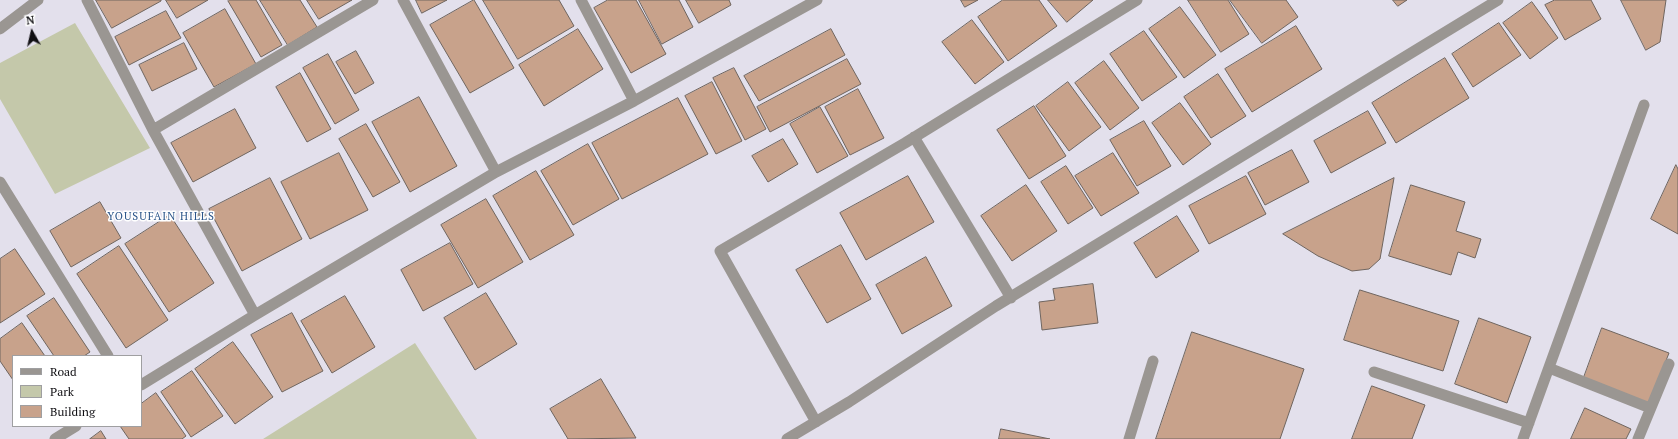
<!DOCTYPE html>
<html>
<head>
<meta charset="utf-8">
<style>
  body { margin:0 }
  #map { position:relative; width:1678px; height:439px; overflow:hidden; background:#e3e0ec; font-family:"PT Serif",serif }
  canvas { display:block }
  .legend { position:absolute; left:12px; top:355px; width:130px; height:72px; box-sizing:border-box; background:#fff; border:1px solid #9f9fa1; margin:0; padding:5px 7px; list-style:none; font-size:12px; color:#100f13 }
  .legend li { display:flex; align-items:center; gap:8px; height:20px }
  .legend b { width:20px; border:1px solid #9f9fa1 }
  .north { position:absolute; left:12px; top:12px; width:40px; height:40px; -webkit-text-stroke:3px #fff; paint-order:stroke; rotate:352deg; font-size:11px; font-weight:700; line-height:16px; text-align:center; color:#100f13 }
  .north::after { content:''; display:block; margin:auto; width:14px; height:18px; background:#100f13; clip-path:polygon(50% 0,100% 100%,50% 72%,0 100%) }
</style>
</head>
<body>
<div id="map">
<canvas width="1678" height="439"></canvas>
<ul class="legend">
<li><b style="height:5px;background:#9a9692"></b>Road</li>
<li><b style="height:11px;background:#c4c8aa"></b>Park</li>
<li><b style="height:11px;background:#c8a28b"></b>Building</li>
</ul>
<div class="north">N</div>
</div>
<script>
const ctx = document.querySelector('canvas').getContext('2d');
ctx.lineJoin = 'round';
function fillPath(path, color) { ctx.fillStyle = color; ctx.fill(path, 'evenodd'); }
function strokePath(path, color, width, dash) { ctx.strokeStyle = color; ctx.lineWidth = width; ctx.lineCap = dash ? 'butt' : 'round'; ctx.setLineDash(dash || []); ctx.stroke(path); }
function drawText(font, color, halo, rows, align = 'center') {
  ctx.font = font + ' "PT Serif",serif'; ctx.lineWidth = 3; ctx.setLineDash([]); ctx.textBaseline = 'middle'; ctx.strokeStyle = halo; ctx.fillStyle = color; for (const [text, x, y, turn = 0] of rows) {
    ctx.save(); ctx.translate(x, y); ctx.rotate((+turn || 0) * Math.PI / 180); ctx.textAlign = isNaN(turn) ? turn : align; if (halo) ctx.strokeText(text, 0, 0); ctx.fillText(text, 0, 0); ctx.restore();
  }
}
const green = new Path2D(`
  M 75,23 L 150,148 L 55,194 L 0,99 L 0,63 Z
  M 415,343 L 477,439 L 263,439 Z`);
const building = new Path2D(`
  M 96,0 L 161,0 L 161,1 L 112,28 Z
  M 166,0 L 208,0 L 177,18 Z
  M 229,0 L 256,0 L 282,45 L 261,57 L 228,1 Z
  M 260,0 L 300,0 L 317,27 L 288,45 Z
  M 307,0 L 352,0 L 319,19 Z
  M 416,0 L 447,0 L 422,13 Z
  M 474,0 L 514,68 L 470,93 L 430,25 Z
  M 483,0 L 559,0 L 574,26 L 518,59 Z
  M 608,0 L 636,0 L 666,54 L 631,73 L 594,8 Z
  M 639,0 L 679,0 L 693,27 L 662,44 Z
  M 686,0 L 729,0 L 731,5 L 699,23 Z
  M 961,0 L 978,0 L 965,7 Z
  M 1003,0 L 1039,0 L 1057,26 L 1008,61 L 978,17 Z
  M 1048,0 L 1093,0 L 1067,22 Z
  M 1188,0 L 1228,0 L 1249,34 L 1221,52 Z
  M 1230,0 L 1286,0 L 1298,17 L 1262,43 Z
  M 1393,0 L 1407,0 L 1398,6 Z
  M 1555,0 L 1591,0 L 1601,19 L 1565,40 L 1545,5 Z
  M 1621,0 L 1666,0 L 1660,42 L 1646,50 Z
  M 1532,2 L 1558,38 L 1530,59 L 1503,23 Z
  M 1180,7 L 1216,55 L 1184,78 L 1149,29 Z
  M 225,9 L 256,64 L 214,87 L 183,33 Z
  M 166,11 L 181,38 L 129,65 L 115,37 Z
  M 972,20 L 1004,62 L 975,84 L 942,42 Z
  M 1499,23 L 1521,55 L 1473,87 L 1452,54 Z
  M 1296,26 L 1322,69 L 1252,112 L 1225,69 Z
  M 578,29 L 603,69 L 544,106 L 519,65 Z
  M 831,29 L 845,55 L 759,101 L 744,76 Z
  M 1144,31 L 1177,77 L 1142,101 L 1110,54 Z
  M 184,43 L 197,69 L 152,91 L 139,65 Z
  M 356,51 L 374,83 L 355,94 L 336,62 Z
  M 328,54 L 359,110 L 335,124 L 303,68 Z
  M 1445,58 L 1469,98 L 1396,143 L 1372,103 Z
  M 847,59 L 861,84 L 770,132 L 757,107 Z
  M 1104,61 L 1139,108 L 1110,130 L 1075,83 Z
  M 734,68 L 766,129 L 745,140 L 713,78 Z
  M 300,73 L 331,129 L 307,142 L 276,87 Z
  M 1218,74 L 1246,116 L 1211,138 L 1184,97 Z
  M 712,82 L 742,141 L 716,154 L 685,96 Z
  M 1068,82 L 1101,127 L 1069,151 L 1036,106 Z
  M 858,89 L 884,138 L 850,155 L 825,107 Z
  M 419,97 L 457,166 L 410,192 L 372,122 Z
  M 678,98 L 708,154 L 622,199 L 592,143 Z
  M 1180,103 L 1211,144 L 1183,165 L 1152,123 Z
  M 1034,106 L 1066,156 L 1029,179 L 997,130 Z
  M 820,107 L 848,156 L 817,173 L 790,124 Z
  M 235,109 L 256,148 L 193,182 L 171,143 Z
  M 1368,111 L 1386,143 L 1331,173 L 1314,141 Z
  M 1144,121 L 1171,166 L 1137,186 L 1110,140 Z
  M 366,124 L 400,182 L 373,197 L 339,139 Z
  M 783,139 L 798,164 L 768,182 L 752,156 Z
  M 588,144 L 619,199 L 573,225 L 541,171 Z
  M 1292,150 L 1309,182 L 1265,205 L 1248,173 Z
  M 339,153 L 368,210 L 310,239 L 281,182 Z
  M 1113,153 L 1139,193 L 1101,216 L 1075,176 Z
  M 1676,165 L 1678,169 L 1678,234 L 1651,219 Z
  M 1066,166 L 1093,208 L 1068,224 L 1041,182 Z
  M 536,171 L 574,235 L 530,260 L 493,196 Z
  M 908,176 L 934,222 L 866,260 L 840,213 Z
  M 1246,176 L 1266,214 L 1209,244 L 1189,206 Z
  M 270,178 L 302,239 L 242,271 L 209,209 Z
  M 1394,178 L 1380,259 L 1369,269 L 1352,271 L 1318,256 L 1283,234 Z
  M 1026,185 L 1057,231 L 1012,261 L 981,216 Z
  M 1411,185 L 1465,202 L 1456,231 L 1481,239 L 1475,258 L 1458,252 L 1451,275 L 1389,256 Z
  M 486,199 L 523,262 L 478,288 L 441,225 Z
  M 100,202 L 121,238 L 71,267 L 50,231 Z
  M 170,215 L 214,283 L 169,312 L 125,244 Z
  M 1177,216 L 1199,251 L 1156,278 L 1134,243 Z
  M 450,243 L 473,284 L 423,311 L 401,270 Z
  M 841,245 L 871,299 L 827,323 L 796,270 Z
  M 119,246 L 168,320 L 126,348 L 77,274 Z
  M 15,249 L 45,294 L 0,323 L 0,259 Z
  M 926,257 L 952,306 L 902,334 L 876,285 Z
  M 1093,284 L 1098,323 L 1042,330 L 1039,302 L 1055,300 L 1053,289 Z
  M 1360,290 L 1459,321 L 1443,371 L 1344,340 Z
  M 486,293 L 517,344 L 475,370 L 444,318 Z
  M 345,296 L 375,347 L 332,373 L 301,321 Z
  M 54,298 L 90,352 L 84,356 L 54,356 L 27,316 Z
  M 292,313 L 323,371 L 282,392 L 251,335 Z
  M 1479,318 L 1531,337 L 1507,403 L 1455,384 Z
  M 22,323 L 45,356 L 13,356 L 13,380 L 0,361 L 0,339 Z
  M 1602,328 L 1669,353 L 1649,404 L 1583,380 Z
  M 1192,332 L 1304,369 L 1280,439 L 1156,439 Z
  M 233,342 L 273,397 L 235,424 L 195,369 Z
  M 192,371 L 223,416 L 191,437 L 161,392 Z
  M 601,379 L 636,438 L 568,439 L 550,409 Z
  M 1372,386 L 1425,405 L 1412,439 L 1352,439 Z
  M 156,393 L 186,436 L 182,439 L 129,439 L 120,426 L 141,426 L 141,404 Z
  M 1585,408 L 1631,429 L 1626,439 L 1571,439 Z
  M 1001,429 L 1050,439 L 999,439 Z
  M 101,431 L 106,439 L 90,439 Z`);
const minor = new Path2D(`
  M 87,0 L 153,130 L 255,315
  M 403,0 L 496,172
  M 581,0 L 634,101
  M 0,29 L 38,0
  M 153,130 L 373,0
  M 914,137 L 1011,298
  M 0,182 L 108,356
  M 1549,368 L 1650,408
  M 1374,372 L 1529,423
  M 141,385 L 255,315 L 496,172 L 634,101 L 817,0
  M 816,422 L 720,251 L 905,143 L 1137,0
  M 55,439 L 76,426
  M 787,439 L 849,402 L 996,306 L 1498,0
  M 1129,439 L 1153,361
  M 1523,439 L 1644,105
  M 1638,439 L 1669,364`);
const neighbourhoodNames = [
  ["YOUSUFAIN HILLS",161,217]
];
fillPath(green, '#c4c8aa');
fillPath(building, '#c8a28b');
strokePath(building, '#6f655f', 1);
strokePath(minor, '#9a9692', 11);
ctx.letterSpacing = '1px';
drawText('11px', '#2a5489', '#fff', neighbourhoodNames);
ctx.letterSpacing = '0px';
</script>
</body>
</html>
